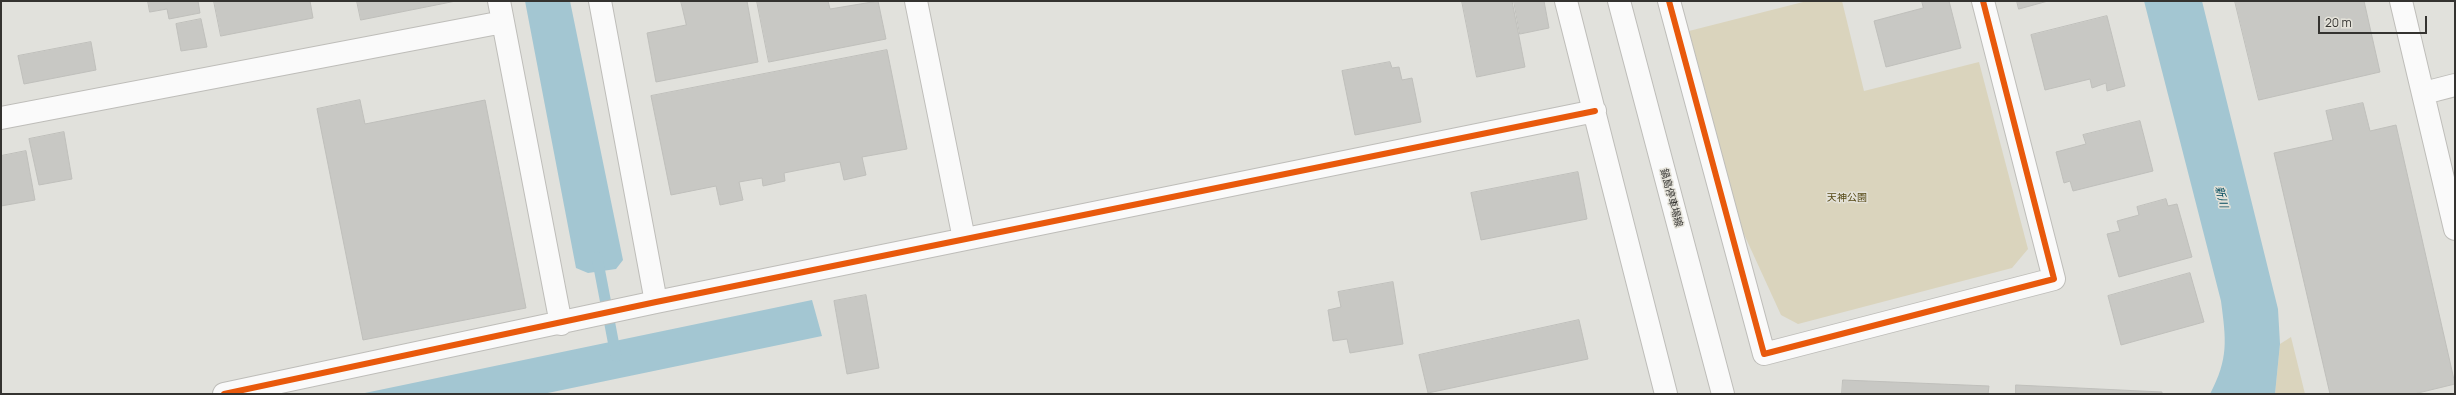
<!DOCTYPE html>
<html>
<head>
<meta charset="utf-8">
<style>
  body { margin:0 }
  #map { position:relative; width:2456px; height:395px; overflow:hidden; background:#e1e1dc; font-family:Manrope,sans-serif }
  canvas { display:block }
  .frame { position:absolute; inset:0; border:2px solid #343330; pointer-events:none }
  .scale { position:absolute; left:2318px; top:16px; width:109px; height:18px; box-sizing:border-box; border:2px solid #343330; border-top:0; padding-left:5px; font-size:12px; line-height:14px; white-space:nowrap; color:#343330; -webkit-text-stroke:3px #e4e2d9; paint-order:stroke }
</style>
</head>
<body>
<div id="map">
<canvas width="2456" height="395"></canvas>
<div class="frame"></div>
<div class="scale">20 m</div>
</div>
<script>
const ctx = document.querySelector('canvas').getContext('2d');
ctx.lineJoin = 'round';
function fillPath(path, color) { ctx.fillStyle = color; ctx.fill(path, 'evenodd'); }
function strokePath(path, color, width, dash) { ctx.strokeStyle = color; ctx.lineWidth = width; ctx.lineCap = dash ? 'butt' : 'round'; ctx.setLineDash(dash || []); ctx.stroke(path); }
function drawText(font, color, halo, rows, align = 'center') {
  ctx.font = font + ' Manrope,"Noto Sans JP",sans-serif'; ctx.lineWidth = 3; ctx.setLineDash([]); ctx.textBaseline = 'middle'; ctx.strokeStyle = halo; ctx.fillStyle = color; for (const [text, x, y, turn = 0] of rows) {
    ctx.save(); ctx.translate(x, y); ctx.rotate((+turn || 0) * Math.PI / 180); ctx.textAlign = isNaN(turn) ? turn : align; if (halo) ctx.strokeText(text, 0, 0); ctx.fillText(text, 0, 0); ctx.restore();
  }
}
const green = new Path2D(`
  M 1807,1 L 1842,1 L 1864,91 L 1979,62 L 2028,249 L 2012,268 L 1798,324 L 1781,315 L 1743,232 L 1689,31 Z
  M 2291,337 L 2305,394 L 2275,394 L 2280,344 Z`);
const water = new Path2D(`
  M 525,1 L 570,1 L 623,260 L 616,269 L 588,273 L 576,268 Z
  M 2144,1 L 2202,1 L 2278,309 L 2280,344 L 2275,394 L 2210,394 C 2229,358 2226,340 2221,301 Z
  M 812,300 L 822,336 L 543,394 L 360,394 Z`);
const stream = new Path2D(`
  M 597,257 L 616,356`);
const building = new Path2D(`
  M 148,1 L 198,1 L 200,13 L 169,19 L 167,9 L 150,12 Z
  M 214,1 L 310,1 L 313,18 L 221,36 Z
  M 357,1 L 456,1 L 361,20 Z
  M 681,1 L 747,1 L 758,62 L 656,82 L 647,33 L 686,25 Z
  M 757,1 L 828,1 L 830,9 L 878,1 L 886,39 L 769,62 Z
  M 1462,1 L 1512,1 L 1525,67 L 1477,77 Z
  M 1514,1 L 1544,1 L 1549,28 L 1520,34 Z
  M 1922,1 L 1949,1 L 1961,48 L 1886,67 L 1874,21 L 1923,8 Z
  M 2017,1 L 2048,1 L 2019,9 Z
  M 2235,1 L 2364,1 L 2380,72 L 2259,100 Z
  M 2107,16 L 2125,86 L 2107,91 L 2106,83 L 2092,88 L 2090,79 L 2045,90 L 2031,35 Z
  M 201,19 L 207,47 L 181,51 L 176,24 Z
  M 91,42 L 96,70 L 24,84 L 18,56 Z
  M 887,50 L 907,149 L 862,157 L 866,175 L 844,180 L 840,162 L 784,173 L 785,181 L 763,186 L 762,178 L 739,182 L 743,200 L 720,205 L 716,186 L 671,195 L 651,96 Z
  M 1390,62 L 1392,68 L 1399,67 L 1402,80 L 1412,78 L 1421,122 L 1355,135 L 1342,71 Z
  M 360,100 L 365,124 L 485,100 L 526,308 L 363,340 L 317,109 Z
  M 2363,103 L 2370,131 L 2396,125 L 2455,384 L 2414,394 L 2330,394 L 2274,153 L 2333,140 L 2326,111 Z
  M 2140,121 L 2153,171 L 2073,191 L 2070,181 L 2064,183 L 2056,152 L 2086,144 L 2083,135 Z
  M 64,132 L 72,179 L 39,185 L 29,139 Z
  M 26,151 L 35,200 L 1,206 L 1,156 Z
  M 1578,172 L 1587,219 L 1481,240 L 1471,193 Z
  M 2166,199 L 2168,206 L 2177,204 L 2192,257 L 2119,277 L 2107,234 L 2120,231 L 2117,221 L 2139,215 L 2137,207 Z
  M 2190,273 L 2204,322 L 2121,345 L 2108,296 Z
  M 1393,282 L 1403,344 L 1350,353 L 1347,339 L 1333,341 L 1328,310 L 1341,307 L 1338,292 Z
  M 866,295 L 879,368 L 847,374 L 834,301 Z
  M 1579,320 L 1588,359 L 1428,393 L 1419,355 Z
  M 1843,380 L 1989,386 L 1988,394 L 1842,394 Z
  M 2016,385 L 2162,392 L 2162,394 L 2016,394 Z`);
const street = new Path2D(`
  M 499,1 L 561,324
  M 600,1 L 656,302
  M 916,1 L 964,239
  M 1566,1 L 1666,394
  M 1669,1 L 1764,354 L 2054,279 L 1983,1
  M 2401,1 L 2455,229
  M 2424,93 L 2455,85
  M 1,118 L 503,22
  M 224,394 L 656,302 L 1595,111`);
const secondary = new Path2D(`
  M 1619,1 L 1723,394`);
const cycleway = new Path2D(`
  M 1669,1 L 1764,354 L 2054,279 L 1983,1
  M 224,394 L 656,302 L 1595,111`);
const streetNames = [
  ["鍋島停車場線",1671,198,75]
];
const parkNames = [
  ["天神公園",1847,198]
];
const waterNames = [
  ["新川",2221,197,76]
];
fillPath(green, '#dad4bd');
fillPath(water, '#a3c6d2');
strokePath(stream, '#a3c6d2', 11);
fillPath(building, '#c8c8c4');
strokePath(building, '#bfbfbb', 1);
strokePath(street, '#bebdb9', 24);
strokePath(secondary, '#bebdb9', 24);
strokePath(street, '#fafafa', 22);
strokePath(secondary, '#fafafa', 22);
strokePath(cycleway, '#e8590c', 6);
drawText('10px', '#343330', '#e4e2d9', streetNames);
drawText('10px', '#544713', '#e4e2d9', parkNames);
drawText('italic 11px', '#004a5d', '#e4e2d9', waterNames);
</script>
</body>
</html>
